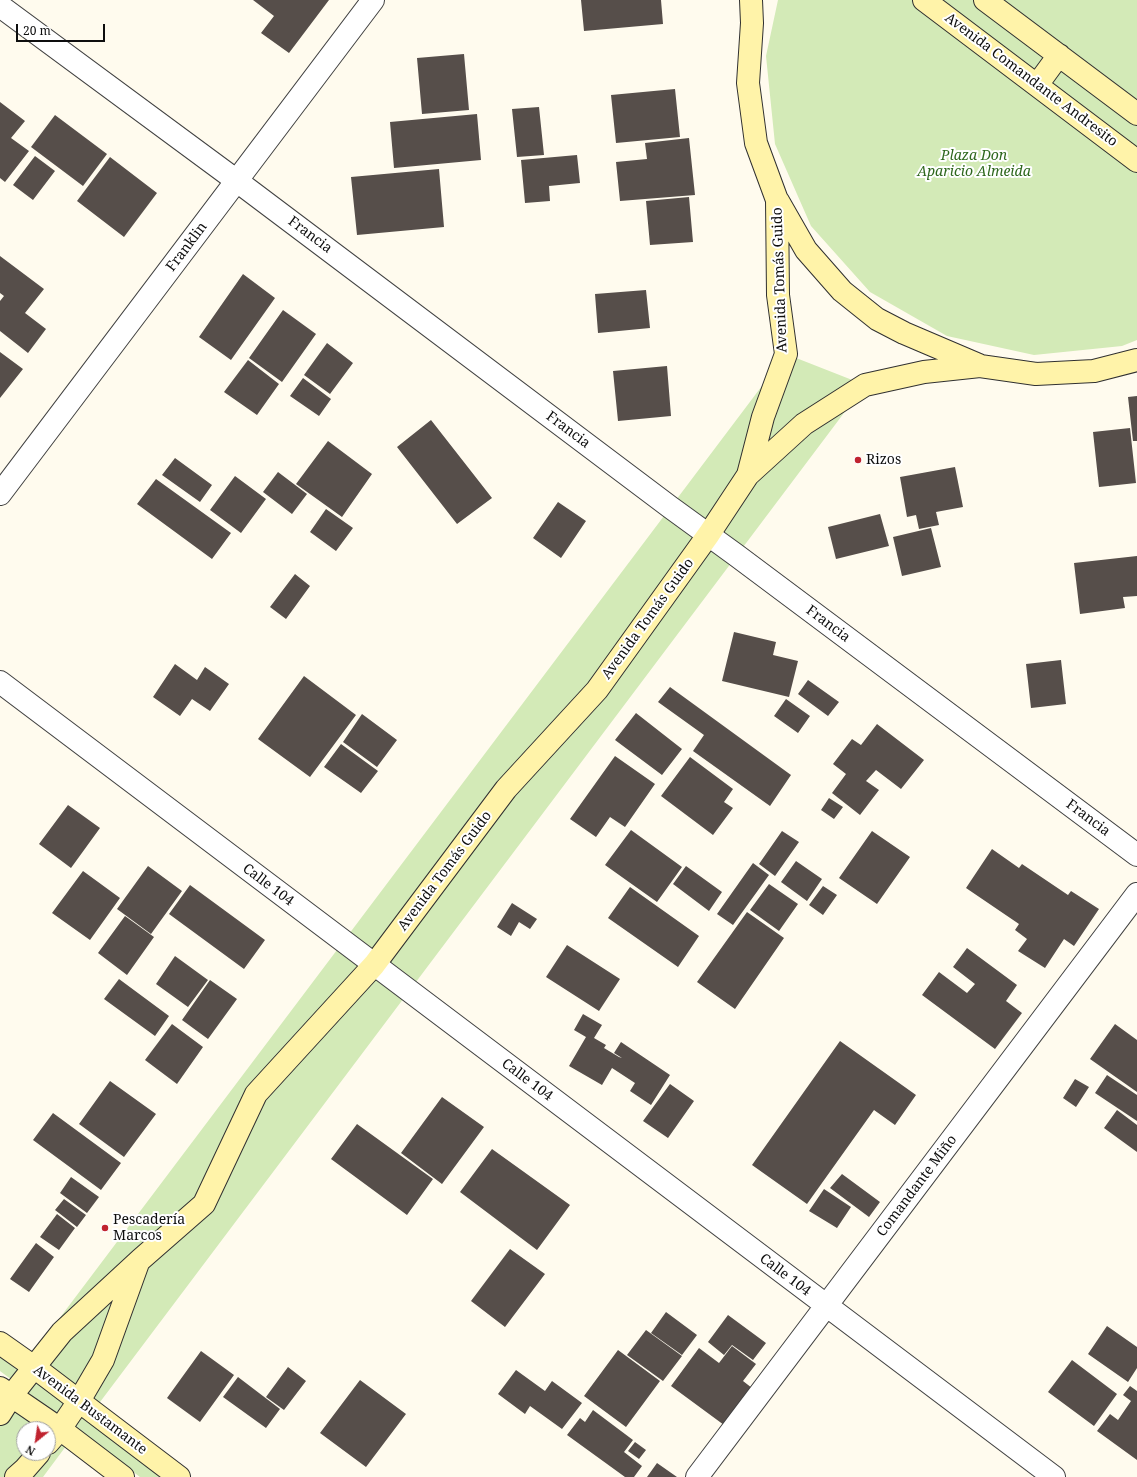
<!DOCTYPE html>
<html>
<head>
<meta charset="utf-8">
<style>
  body { margin:0 }
  #map { position:relative; width:1137px; height:1477px; overflow:hidden; background:#fffbee; font-family:"Noto Serif",serif }
  canvas { display:block }
  .north { position:absolute; left:16px; top:1421px; width:40px; height:40px; box-sizing:border-box; background:#fff; border:1px solid #9f9f9f; border-radius:50%; rotate:210deg; font-size:11px; font-weight:700; line-height:16px; text-align:center; color:#0e0e0e }
  .north::after { content:''; display:block; margin:auto; width:14px; height:18px; background:#c0232f; clip-path:polygon(50% 0,100% 100%,50% 72%,0 100%) }
  .scale { position:absolute; left:16px; top:24px; width:89px; height:18px; box-sizing:border-box; border:2px solid #0e0e0e; border-top:0; padding-left:5px; font-size:12px; line-height:14px; white-space:nowrap; color:#0e0e0e; -webkit-text-stroke:3px #fff; paint-order:stroke }
</style>
</head>
<body>
<div id="map">
<canvas width="1137" height="1477"></canvas>
<div class="north">N</div>
<div class="scale">20 m</div>
</div>
<script>
const ctx = document.querySelector('canvas').getContext('2d');
ctx.lineJoin = 'round';
function fillPath(path, color) { ctx.fillStyle = color; ctx.fill(path, 'evenodd'); }
function strokePath(path, color, width, dash) { ctx.strokeStyle = color; ctx.lineWidth = width; ctx.lineCap = dash ? 'butt' : 'round'; ctx.setLineDash(dash || []); ctx.stroke(path); }
function drawText(font, color, halo, rows, align = 'center') {
  ctx.font = font + ' "Noto Serif",serif'; ctx.lineWidth = 4; ctx.setLineDash([]); ctx.textBaseline = 'middle'; ctx.strokeStyle = halo; ctx.fillStyle = color; for (const [text, x, y, turn = 0] of rows) {
    ctx.save(); ctx.translate(x, y); ctx.rotate((+turn || 0) * Math.PI / 180); ctx.textAlign = isNaN(turn) ? turn : align; if (halo) ctx.strokeText(text, 0, 0); ctx.fillText(text, 0, 0); ctx.restore();
  }
}
const green = new Path2D(`
  M 778,0 L 1137,0 L 1137,340 L 1122,346 L 1034,355 L 947,336 L 870,292 L 811,226 L 775,144 L 766,56 Z
  M 786,354 L 865,385 L 88,1418 L 165,1477 L 140,1477 L 78,1430 L 43,1477 L 0,1477 L 0,1397 L 12,1380 L 0,1371 L 0,1351 L 22,1368 ZM 24,1429 L 48,1429 L 48,1453 L 24,1453 Z`);
const building = new Path2D(`
  M 253,0 L 329,0 L 289,53 L 261,33 L 274,16 Z
  M 581,0 L 661,0 L 663,24 L 584,31 Z
  M 464,54 L 469,110 L 422,114 L 417,58 Z
  M 675,89 L 680,137 L 616,143 L 611,95 Z
  M 0,102 L 25,121 L 11,138 L 29,151 L 5,182 L 0,178 Z
  M 539,107 L 544,155 L 517,157 L 512,109 Z
  M 477,114 L 481,160 L 394,168 L 390,122 Z
  M 55,115 L 107,154 L 83,186 L 31,147 Z
  M 689,138 L 695,195 L 620,201 L 616,162 L 647,159 L 645,143 Z
  M 577,155 L 580,183 L 549,186 L 550,201 L 525,203 L 521,160 Z
  M 35,156 L 55,171 L 33,200 L 13,185 Z
  M 110,157 L 157,193 L 124,237 L 77,201 Z
  M 439,169 L 444,227 L 357,235 L 351,177 Z
  M 689,197 L 693,242 L 650,245 L 646,201 Z
  M 0,256 L 44,289 L 25,313 L 46,329 L 28,353 L 0,331 L 0,301 L 4,296 L 0,293 Z
  M 243,274 L 275,298 L 231,360 L 199,337 Z
  M 646,290 L 650,328 L 598,333 L 595,294 Z
  M 283,310 L 316,334 L 282,382 L 249,358 Z
  M 327,343 L 353,363 L 330,394 L 304,375 Z
  M 0,352 L 23,369 L 0,398 Z
  M 248,360 L 279,384 L 257,415 L 224,392 Z
  M 667,366 L 671,416 L 618,421 L 613,371 Z
  M 303,378 L 331,399 L 319,416 L 290,396 Z
  M 1137,396 L 1137,441 L 1133,441 L 1128,397 Z
  M 431,420 L 492,498 L 457,524 L 397,447 Z
  M 1130,428 L 1136,483 L 1099,487 L 1093,432 Z
  M 328,441 L 372,474 L 342,517 L 296,484 Z
  M 175,458 L 212,485 L 200,502 L 162,475 Z
  M 955,467 L 963,507 L 936,512 L 939,525 L 919,529 L 916,515 L 907,517 L 900,477 Z
  M 278,472 L 307,494 L 292,514 L 263,492 Z
  M 235,476 L 266,499 L 241,533 L 210,510 Z
  M 156,479 L 231,533 L 212,559 L 137,504 Z
  M 558,502 L 586,521 L 561,558 L 533,538 Z
  M 326,509 L 353,528 L 336,551 L 310,532 Z
  M 880,514 L 889,546 L 836,559 L 828,527 Z
  M 931,528 L 941,567 L 902,576 L 893,537 Z
  M 1137,556 L 1137,596 L 1123,597 L 1125,608 L 1080,614 L 1074,563 Z
  M 295,574 L 310,586 L 286,619 L 270,607 Z
  M 734,632 L 776,642 L 773,655 L 798,661 L 789,697 L 722,681 Z
  M 1061,660 L 1066,704 L 1031,708 L 1026,664 Z
  M 175,664 L 197,680 L 205,667 L 229,684 L 210,711 L 192,699 L 180,716 L 153,697 Z
  M 304,676 L 356,715 L 310,777 L 258,739 Z
  M 808,680 L 839,702 L 828,716 L 798,694 Z
  M 670,687 L 791,775 L 770,806 L 693,751 L 704,735 L 658,702 Z
  M 786,699 L 810,716 L 798,733 L 774,716 Z
  M 636,713 L 682,749 L 662,775 L 615,740 Z
  M 362,714 L 397,740 L 377,767 L 343,742 Z
  M 877,724 L 924,760 L 901,789 L 876,770 L 866,781 L 879,790 L 860,815 L 832,793 L 846,774 L 833,764 L 852,739 L 861,745 Z
  M 341,744 L 378,771 L 361,793 L 324,767 Z
  M 615,756 L 655,784 L 625,827 L 610,817 L 596,837 L 570,819 Z
  M 690,757 L 733,789 L 724,802 L 733,808 L 713,835 L 661,796 Z
  M 829,798 L 843,807 L 834,819 L 821,810 Z
  M 68,805 L 100,828 L 71,868 L 39,844 Z
  M 631,830 L 682,867 L 657,902 L 605,865 Z
  M 782,831 L 799,842 L 775,876 L 759,864 Z
  M 872,831 L 910,857 L 877,904 L 839,878 Z
  M 992,849 L 1019,868 L 1022,864 L 1068,895 L 1071,891 L 1099,909 L 1074,946 L 1064,939 L 1045,968 L 1018,951 L 1027,939 L 1015,930 L 1019,924 L 966,888 Z
  M 796,861 L 822,879 L 807,901 L 781,882 Z
  M 753,863 L 769,875 L 733,925 L 717,914 Z
  M 148,866 L 182,891 L 151,934 L 117,909 Z
  M 686,866 L 722,892 L 709,911 L 673,884 Z
  M 83,871 L 120,898 L 90,940 L 52,913 Z
  M 769,884 L 798,904 L 779,931 L 750,910 Z
  M 190,885 L 265,940 L 244,969 L 169,914 Z
  M 823,886 L 837,895 L 823,915 L 809,905 Z
  M 630,887 L 699,936 L 678,967 L 608,918 Z
  M 512,903 L 537,919 L 530,929 L 519,922 L 511,936 L 497,927 Z
  M 747,912 L 784,938 L 735,1009 L 697,982 Z
  M 125,916 L 154,937 L 127,975 L 98,953 Z
  M 567,945 L 620,979 L 599,1011 L 546,977 Z
  M 967,948 L 1017,985 L 1006,1001 L 1022,1013 L 995,1049 L 922,995 L 939,972 L 967,993 L 975,984 L 953,967 Z
  M 175,956 L 208,980 L 188,1007 L 156,984 Z
  M 119,979 L 169,1016 L 155,1036 L 104,999 Z
  M 210,980 L 237,999 L 208,1039 L 182,1020 Z
  M 583,1014 L 602,1025 L 594,1038 L 606,1045 L 604,1048 L 619,1057 L 614,1065 L 619,1057 L 622,1058 L 614,1053 L 621,1042 L 670,1075 L 651,1105 L 630,1091 L 635,1083 L 612,1068 L 602,1085 L 569,1066 L 586,1037 L 574,1030 Z
  M 172,1024 L 203,1047 L 177,1084 L 145,1060 Z
  M 1115,1024 L 1137,1040 L 1137,1092 L 1090,1059 Z
  M 840,1041 L 916,1095 L 895,1125 L 874,1110 L 807,1204 L 752,1165 Z
  M 1107,1075 L 1137,1095 L 1137,1121 L 1095,1093 Z
  M 1075,1079 L 1089,1087 L 1076,1107 L 1063,1098 Z
  M 110,1081 L 156,1114 L 124,1157 L 79,1124 Z
  M 670,1084 L 694,1101 L 668,1138 L 643,1121 Z
  M 442,1097 L 484,1127 L 442,1184 L 401,1153 Z
  M 1117,1110 L 1137,1125 L 1137,1152 L 1104,1128 Z
  M 53,1113 L 121,1163 L 101,1190 L 33,1140 Z
  M 357,1124 L 433,1179 L 407,1215 L 331,1159 Z
  M 492,1149 L 570,1205 L 537,1250 L 460,1192 Z
  M 842,1174 L 880,1202 L 869,1217 L 830,1188 Z
  M 71,1177 L 99,1197 L 87,1213 L 60,1193 Z
  M 824,1189 L 851,1207 L 837,1228 L 809,1211 Z
  M 64,1199 L 86,1215 L 77,1227 L 55,1210 Z
  M 57,1214 L 75,1228 L 59,1250 L 40,1237 Z
  M 36,1243 L 54,1257 L 29,1292 L 10,1279 Z
  M 510,1249 L 545,1274 L 505,1327 L 471,1301 Z
  M 666,1312 L 697,1335 L 682,1355 L 651,1333 Z
  M 728,1315 L 766,1343 L 753,1360 L 732,1345 L 724,1355 L 708,1342 Z
  M 1107,1326 L 1137,1347 L 1137,1368 L 1128,1382 L 1088,1354 Z
  M 646,1330 L 682,1356 L 663,1381 L 627,1355 Z
  M 732,1346 L 756,1364 L 743,1381 L 752,1388 L 724,1425 L 671,1386 L 699,1348 L 719,1363 Z
  M 618,1350 L 660,1381 L 626,1427 L 584,1396 Z
  M 201,1351 L 234,1375 L 200,1422 L 167,1398 Z
  M 1072,1360 L 1117,1394 L 1094,1426 L 1048,1392 Z
  M 288,1367 L 306,1381 L 284,1410 L 266,1397 Z
  M 516,1370 L 545,1391 L 552,1381 L 582,1403 L 562,1429 L 530,1406 L 525,1414 L 498,1394 Z
  M 238,1377 L 280,1409 L 266,1428 L 223,1397 Z
  M 360,1380 L 406,1414 L 366,1467 L 320,1433 Z
  M 1130,1386 L 1137,1391 L 1137,1460 L 1097,1431 L 1110,1414 L 1118,1420 L 1131,1401 L 1123,1395 Z
  M 593,1410 L 633,1440 L 624,1452 L 642,1466 L 634,1477 L 625,1477 L 567,1435 L 580,1418 L 585,1422 Z
  M 635,1442 L 646,1450 L 639,1459 L 628,1451 Z
  M 657,1463 L 677,1477 L 647,1477 Z`);
const minor = new Path2D(`
  M 0,6 L 237,181 L 670,507 L 736,555 L 1137,855
  M 0,494 L 373,0
  M 0,682 L 1054,1477
  M 697,1477 L 1137,894`);
const secondary = new Path2D(`
  M 924,0 L 1137,161
  M 985,0 L 1137,114
  M 1037,85 L 1059,55
  M 778,201 L 806,250 L 842,291 L 877,319 L 904,333 L 979,365
  M 748,475 L 763,417 L 786,354 L 778,295 L 777,200 L 756,143 L 748,83 L 752,23 L 751,0
  M 0,1343 L 34,1367 L 179,1477
  M 0,1388 L 60,1429 L 123,1477
  M 0,1414 L 12,1395 L 62,1332 L 140,1260 L 204,1204 L 256,1094 L 374,965 L 506,789 L 597,690 L 709,534 L 748,475 L 804,424 L 865,385 L 924,372 L 980,366 L 1036,374 L 1094,371 L 1137,360
  M 48,1443 L 60,1429 L 79,1401 L 103,1360 L 138,1263
  M 16,1477 L 25,1469 L 39,1453`);
const markers = [
  [858,460,4,"#c0232f"],
  [105,1228,4,"#c0232f"]
];
const streetNames = [
  ["Avenida Comandante Andresito",1031,80,37],
  ["Francia",310,235,37],
  ["Franklin",187,247,-53],
  ["Avenida Tomás Guido",780,280,-92],
  ["Francia",568,430,37],
  ["Avenida Tomás Guido",648,619,-54],
  ["Francia",828,624,37],
  ["Francia",1088,818,37],
  ["Avenida Tomás Guido",445,871,-53],
  ["Calle 104",268,885,37],
  ["Calle 104",527,1080,37],
  ["Comandante Miño",917,1186,-53],
  ["Calle 104",785,1275,37],
  ["Avenida Bustamante",90,1410,37]
];
const parkNames = [
  ["Plaza Don",974,156],
  ["Aparicio Almeida",974,172]
];
const poiNames = [
  ["Rizos",866,460],
  ["Pescadería",113,1220],
  ["Marcos",113,1236]
];
fillPath(green, '#d3eab7');
fillPath(building, '#564e4a');
strokePath(minor, '#414141', 24);
strokePath(secondary, '#303030', 24);
strokePath(minor, '#fff', 22);
strokePath(secondary, '#fff3a9', 22);
for (const [x, y, r, color] of markers) { const dot = new Path2D(); dot.arc(x, y, r, 0, 2 * Math.PI); ctx.fillStyle = color; ctx.fill(dot); strokePath(dot, '#fff', 1.5); }
drawText('14px', '#0e0e0e', '#fff', streetNames);
drawText('italic 14px', '#2e671d', '#fff', parkNames);
drawText('14px', '#0e0e0e', '#fff', poiNames, 'left');
</script>
</body>
</html>
